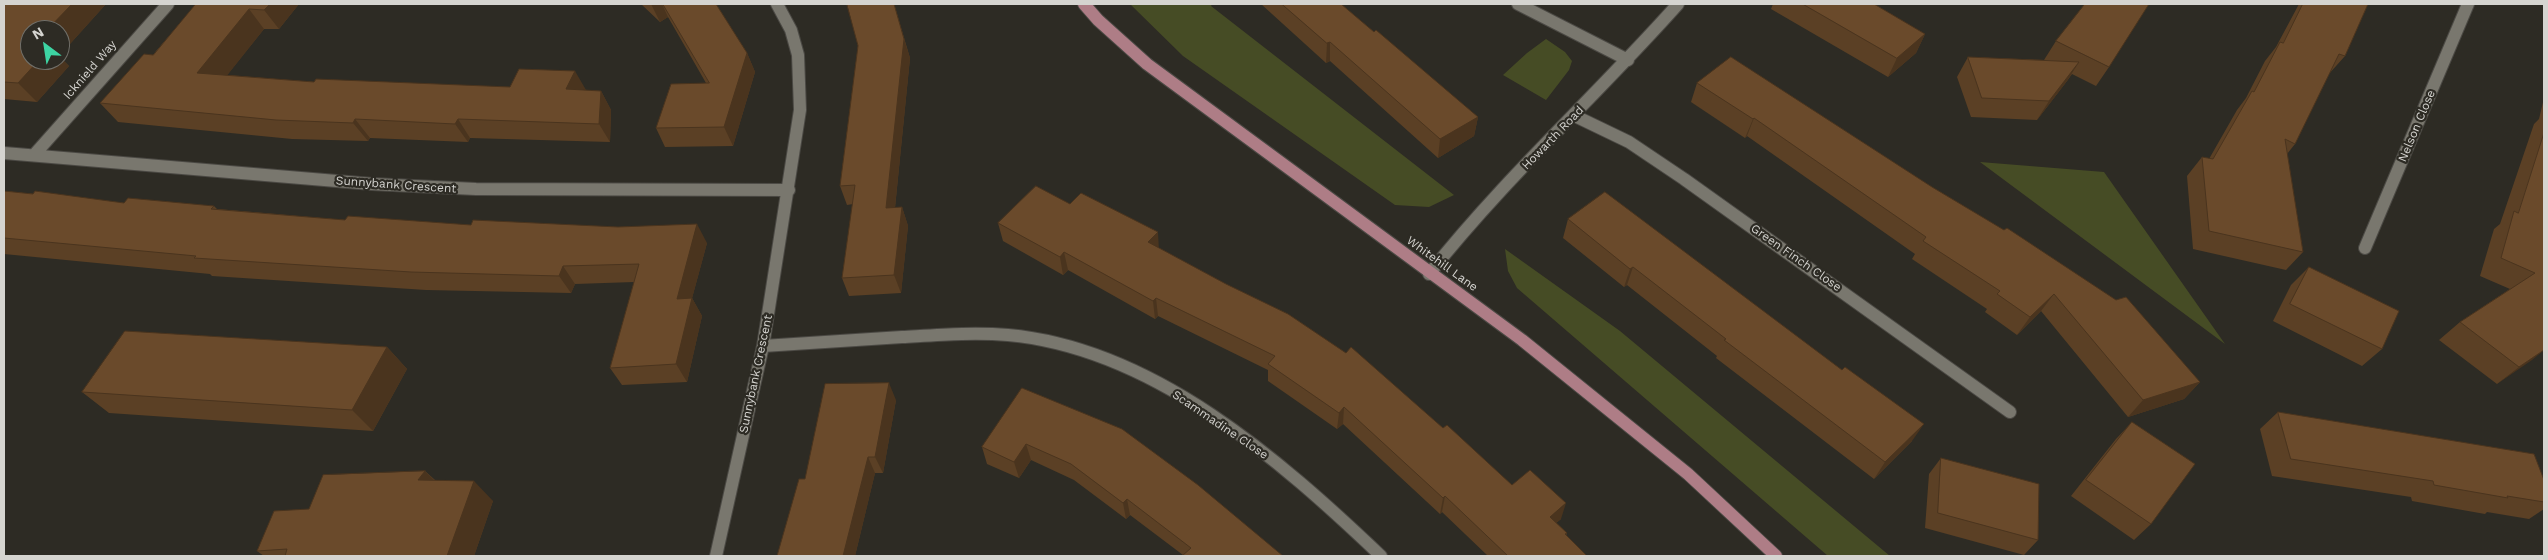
<!DOCTYPE html>
<html>
<head>
<meta charset="utf-8">
<style>
  body { margin:0 }
  #map { position:relative; width:2548px; height:560px; overflow:hidden; background:#2d2b24; font-family:"Work Sans",sans-serif }
  canvas { display:block }
  .frame { position:absolute; inset:0; border:5px solid #d5d4d0; pointer-events:none }
  .north { position:absolute; left:20px; top:20px; width:50px; height:50px; box-sizing:border-box; background:#2d2b24; border:1px solid #706f69; border-radius:50%; rotate:329deg; font-size:14px; font-weight:700; line-height:20px; text-align:center; color:#d5d4d0 }
  .north::after { content:''; display:block; margin:auto; width:18px; height:22px; background:#3dd4a3; clip-path:polygon(50% 0,100% 100%,50% 72%,0 100%) }
</style>
</head>
<body>
<div id="map">
<canvas width="2548" height="560"></canvas>
<div class="frame"></div>
<div class="north">N</div>
</div>
<script>
const ctx = document.querySelector('canvas').getContext('2d');
ctx.lineJoin = 'round';
function fillPath(path, color) { ctx.fillStyle = color; ctx.fill(path, 'evenodd'); }
function strokePath(path, color, width, dash) { ctx.strokeStyle = color; ctx.lineWidth = width; ctx.lineCap = dash ? 'butt' : 'round'; ctx.setLineDash(dash || []); ctx.stroke(path); }
function drawText(font, color, halo, rows, align = 'center') {
  ctx.font = font + ' "Work Sans",sans-serif'; ctx.lineWidth = 4.5; ctx.setLineDash([]); ctx.textBaseline = 'middle'; ctx.strokeStyle = halo; ctx.fillStyle = color; for (const [text, x, y, turn = 0] of rows) {
    ctx.save(); ctx.translate(x, y); ctx.rotate((+turn || 0) * Math.PI / 180); ctx.textAlign = isNaN(turn) ? turn : align; if (halo) ctx.strokeText(text, 0, 0); ctx.fillText(text, 0, 0); ctx.restore();
  }
}
const green = new Path2D(`
  M 1130,4 L 1212,4 L 1211,6 L 1454,195 L 1429,207 L 1395,205 L 1183,56 Z
  M 1546,39 L 1565,52 L 1572,61 L 1569,70 L 1546,100 L 1503,75 L 1527,53 Z
  M 1980,162 L 2104,172 L 2225,344 Z
  M 1505,249 L 1620,331 L 1890,556 L 1828,556 L 1517,288 L 1508,271 Z`);
const minor = new Path2D(`
  M 1518,4 L 1628,60
  M 1575,116 L 1629,142 L 1684,179 L 2010,412
  M 4,153 L 372,184 L 476,189 L 789,190
  M 34,155 L 168,4
  M 2365,248 L 2468,4
  M 1429,274 C 1505,178 1597,95 1678,4
  M 763,346 C 809,343 856,340 902,337 C 937,335 973,332 1008,335 C 1153,348 1280,460 1381,556
  M 716,556 L 763,346 L 800,110 L 798,55 L 791,30 L 777,4`);
const major = new Path2D(`
  M 1084,4 L 1098,20 L 1147,64 L 1522,340 L 1688,474 L 1776,556`);
const wall = new Path2D(`
  M 5,4 L 106,4 L 60,55 L 30,30 L 60,60 L 60,57 L 69,66 L 37,102 L 4,99 L 4,5 Z
  M 196,4 L 299,4 L 279,29 L 264,29 L 227,75 L 314,82 L 601,91 L 611,110 L 610,142 L 470,138 L 468,142 L 370,138 L 368,141 L 292,139 L 118,122 L 100,103 L 153,55 Z
  M 641,4 L 716,4 L 747,53 L 755,72 L 733,146 L 665,147 L 656,128 L 706,83 L 668,17 L 660,22 Z
  M 894,4 L 910,58 L 895,208 L 902,207 L 908,226 L 901,293 L 849,296 L 842,278 L 853,204 L 847,205 L 840,186 L 858,46 Z
  M 1261,4 L 1341,4 L 1374,32 L 1478,117 L 1474,136 L 1438,158 L 1330,61 L 1326,63 Z
  M 1773,4 L 1874,4 L 1925,34 L 1916,53 L 1888,77 L 1771,9 Z
  M 2299,4 L 2368,4 L 2345,56 L 2328,75 L 2295,144 L 2287,154 L 2303,252 L 2286,270 L 2193,249 L 2187,176 L 2202,157 L 2209,159 L 2237,110 L 2246,98 L 2265,61 L 2276,47 Z
  M 2056,41 L 2109,67 L 2096,86 L 2072,74 L 2067,81 L 2037,120 L 1971,117 L 1957,77 L 1968,57 L 2044,60 Z
  M 1731,57 L 2200,382 L 2184,399 L 2128,417 L 2041,311 L 2017,335 L 1985,312 L 1987,309 L 1912,259 L 1915,254 L 1747,136 L 1745,138 L 1691,102 L 1697,83 Z
  M 2544,98 L 2544,350 L 2497,384 L 2439,340 L 2460,322 L 2510,289 L 2480,276 L 2494,229 L 2500,224 L 2534,124 L 2539,119 Z
  M 4,191 L 124,203 L 214,206 L 217,209 L 345,220 L 707,243 L 692,298 L 702,316 L 687,382 L 622,385 L 610,368 L 634,282 L 575,284 L 571,293 L 426,290 L 212,276 L 210,274 L 4,254 Z
  M 1070,204 L 1159,248 L 1443,428 L 1512,485 L 1561,519 L 1556,523 L 1567,533 L 1566,536 L 1587,556 L 1488,556 L 1442,512 L 1440,514 L 1343,424 L 1337,429 L 1268,381 L 1268,370 L 1158,316 L 1155,319 L 1068,270 L 1063,275 L 1003,241 L 998,223 Z
  M 1568,219 L 1912,441 L 1874,479 L 1716,358 L 1717,356 L 1627,285 L 1624,287 L 1563,238 Z
  M 2309,267 L 2382,349 L 2362,366 L 2273,321 L 2291,285 Z
  M 387,347 L 407,369 L 373,431 L 109,413 L 82,392 Z
  M 1022,388 L 1283,556 L 1183,555 L 1130,515 L 1126,519 L 1074,480 L 1031,460 L 1019,478 L 987,464 L 982,447 Z
  M 896,400 L 883,473 L 875,473 L 855,556 L 777,556 L 805,479 Z
  M 2278,412 L 2544,480 L 2544,509 L 2529,519 L 2487,512 L 2485,514 L 2412,501 L 2411,497 L 2272,476 L 2260,429 Z
  M 2132,422 L 2151,524 L 2134,540 L 2071,496 L 2116,439 Z
  M 1941,458 L 2038,540 L 2024,555 L 1925,528 L 1929,474 Z
  M 425,471 L 435,480 L 493,501 L 474,556 L 264,556 L 257,551 L 309,509 Z`);
const shadedWall = new Path2D(`
  M 72,4 L 106,4 L 60,55 L 60,30 L 47,30 Z
  M 270,4 L 299,4 L 279,29 L 264,10 Z
  M 651,4 L 662,4 L 668,17 L 660,22 Z
  M 249,9 L 264,29 L 214,92 L 197,73 Z
  M 1925,34 L 1916,53 L 1888,77 L 1897,58 Z
  M 904,39 L 910,58 L 893,227 L 886,208 Z
  M 1330,42 L 1330,61 L 1326,63 L 1327,43 Z
  M 747,53 L 755,72 L 733,146 L 724,127 Z
  M 60,57 L 69,66 L 37,102 L 18,83 L 39,60 L 60,60 Z
  M 2079,62 L 2067,81 L 2037,120 L 2049,101 Z
  M 575,71 L 586,90 L 566,89 Z
  M 601,91 L 611,110 L 610,142 L 599,124 Z
  M 1478,117 L 1474,136 L 1438,158 L 1440,139 Z
  M 1754,118 L 1747,136 L 1745,138 L 1753,119 Z
  M 355,119 L 370,138 L 368,141 L 353,123 Z
  M 458,119 L 470,138 L 468,142 L 455,124 Z
  M 902,207 L 908,226 L 901,293 L 894,275 Z
  M 697,224 L 707,243 L 687,317 L 677,299 Z
  M 1158,232 L 1159,251 L 1148,242 Z
  M 1064,252 L 1068,270 L 1063,275 L 1060,257 Z
  M 563,266 L 575,284 L 571,293 L 559,276 Z
  M 1633,267 L 1627,285 L 1624,287 L 1630,269 Z
  M 2054,294 L 2041,311 L 2017,335 L 2030,317 Z
  M 692,298 L 702,316 L 687,382 L 676,364 Z
  M 1156,298 L 1158,316 L 1155,319 L 1153,301 Z
  M 387,347 L 407,369 L 373,431 L 352,410 Z
  M 2544,350 L 2532,360 L 2497,384 L 2519,367 Z
  M 2200,382 L 2184,399 L 2128,417 L 2143,400 Z
  M 889,383 L 896,400 L 883,473 L 875,457 Z
  M 1344,407 L 1343,424 L 1337,429 L 1339,413 Z
  M 1924,424 L 1912,441 L 1874,479 L 1885,462 Z
  M 1026,444 L 1031,460 L 1019,478 L 1014,462 Z
  M 868,457 L 875,473 L 855,556 L 843,556 Z
  M 425,471 L 445,491 L 418,480 Z
  M 474,481 L 493,501 L 474,556 L 447,556 Z
  M 1445,496 L 1442,512 L 1440,514 L 1443,498 Z
  M 1127,499 L 1130,515 L 1126,519 L 1123,503 Z
  M 1566,503 L 1561,519 L 1545,532 L 1550,517 Z`);
const building = new Path2D(`
  M 5,4 L 72,4 L 47,30 L 30,30 L 30,60 L 39,60 L 18,83 L 4,82 L 4,5 Z
  M 196,4 L 270,4 L 264,10 L 249,9 L 197,73 L 314,82 L 316,79 L 510,87 L 519,69 L 575,71 L 566,89 L 601,91 L 599,124 L 458,119 L 455,124 L 355,119 L 353,123 L 276,120 L 100,103 L 144,54 L 153,55 Z
  M 663,4 L 716,4 L 747,53 L 724,127 L 656,128 L 671,84 L 709,83 Z
  M 847,4 L 894,4 L 904,39 L 886,208 L 902,207 L 894,275 L 842,278 L 855,185 L 840,186 L 858,46 Z
  M 1282,4 L 1341,4 L 1374,32 L 1376,30 L 1478,117 L 1440,139 L 1330,42 L 1327,43 Z
  M 1803,4 L 1874,4 L 1925,34 L 1897,58 Z
  M 2085,4 L 2149,4 L 2109,67 L 2056,41 Z
  M 2303,4 L 2368,4 L 2345,56 L 2339,54 L 2295,144 L 2285,139 L 2303,252 L 2209,231 L 2202,157 L 2213,159 L 2252,91 L 2254,92 L 2280,42 L 2283,43 Z
  M 1731,57 L 1932,187 L 2004,230 L 2007,228 L 2116,300 L 2126,297 L 2200,382 L 2143,400 L 2054,294 L 2030,317 L 1997,294 L 2000,291 L 1923,241 L 1926,237 L 1754,118 L 1753,119 L 1697,83 Z
  M 1968,57 L 2079,62 L 2049,101 L 1982,98 Z
  M 2544,133 L 2544,350 L 2519,367 L 2460,322 L 2535,273 L 2501,258 L 2514,211 L 2518,213 Z
  M 1036,186 L 1070,204 L 1081,193 L 1158,232 L 1148,242 L 1226,284 L 1288,314 L 1346,353 L 1351,347 L 1443,428 L 1447,425 L 1512,485 L 1530,470 L 1566,503 L 1550,517 L 1567,533 L 1565,534 L 1587,556 L 1508,556 L 1445,496 L 1443,498 L 1344,407 L 1339,413 L 1268,364 L 1275,356 L 1156,298 L 1153,301 L 1064,252 L 1060,257 L 998,223 Z
  M 4,191 L 33,194 L 35,191 L 124,203 L 128,198 L 214,206 L 211,209 L 345,220 L 348,216 L 471,225 L 473,220 L 618,227 L 697,224 L 677,299 L 692,298 L 676,364 L 610,368 L 639,264 L 563,266 L 559,276 L 411,272 L 194,258 L 196,256 L 4,238 Z
  M 1605,192 L 1842,370 L 1845,367 L 1924,424 L 1885,462 L 1724,340 L 1726,339 L 1633,267 L 1630,269 L 1568,219 Z
  M 2309,267 L 2399,311 L 2382,349 L 2290,304 Z
  M 125,331 L 387,347 L 352,410 L 82,392 Z
  M 889,383 L 875,457 L 868,457 L 843,556 L 777,556 L 799,479 L 805,479 L 825,384 Z
  M 1022,388 L 1122,429 L 1198,485 L 1283,556 L 1182,556 L 1191,548 L 1127,499 L 1123,503 L 1071,464 L 1026,444 L 1014,462 L 982,447 Z
  M 2278,412 L 2534,454 L 2544,480 L 2544,502 L 2507,496 L 2508,498 L 2434,485 L 2433,481 L 2291,459 Z
  M 2132,422 L 2195,464 L 2151,524 L 2086,480 Z
  M 1941,458 L 2039,484 L 2038,540 L 1938,513 Z
  M 425,471 L 418,480 L 474,481 L 447,556 L 285,556 L 287,549 L 257,551 L 274,511 L 309,509 L 323,475 Z`);
const streetNames = [
  ["Icknield Way",90,70,-49],
  ["Nelson Close",2417,126,-67],
  ["Howarth Road",1553,138,-46],
  ["Sunnybank Crescent",396,185,4],
  ["Green Finch Close",1796,258,35],
  ["Whitehill Lane",1442,264,36],
  ["Sunnybank Crescent",756,374,-78],
  ["Scammadine Close",1220,425,34]
];
fillPath(green, '#464c25');
strokePath(minor, '#4b4944', 14);
strokePath(major, '#4b4944', 14);
strokePath(minor, '#79776e', 12);
strokePath(major, '#ae7d86', 12);
fillPath(wall, '#5b4025');
fillPath(shadedWall, '#4a341e');
fillPath(building, '#6a4a2b');
strokePath(building, '#4a341e', 1);
drawText('12px', '#d5d4d0', '#2d2b24', streetNames);
</script>
</body>
</html>
